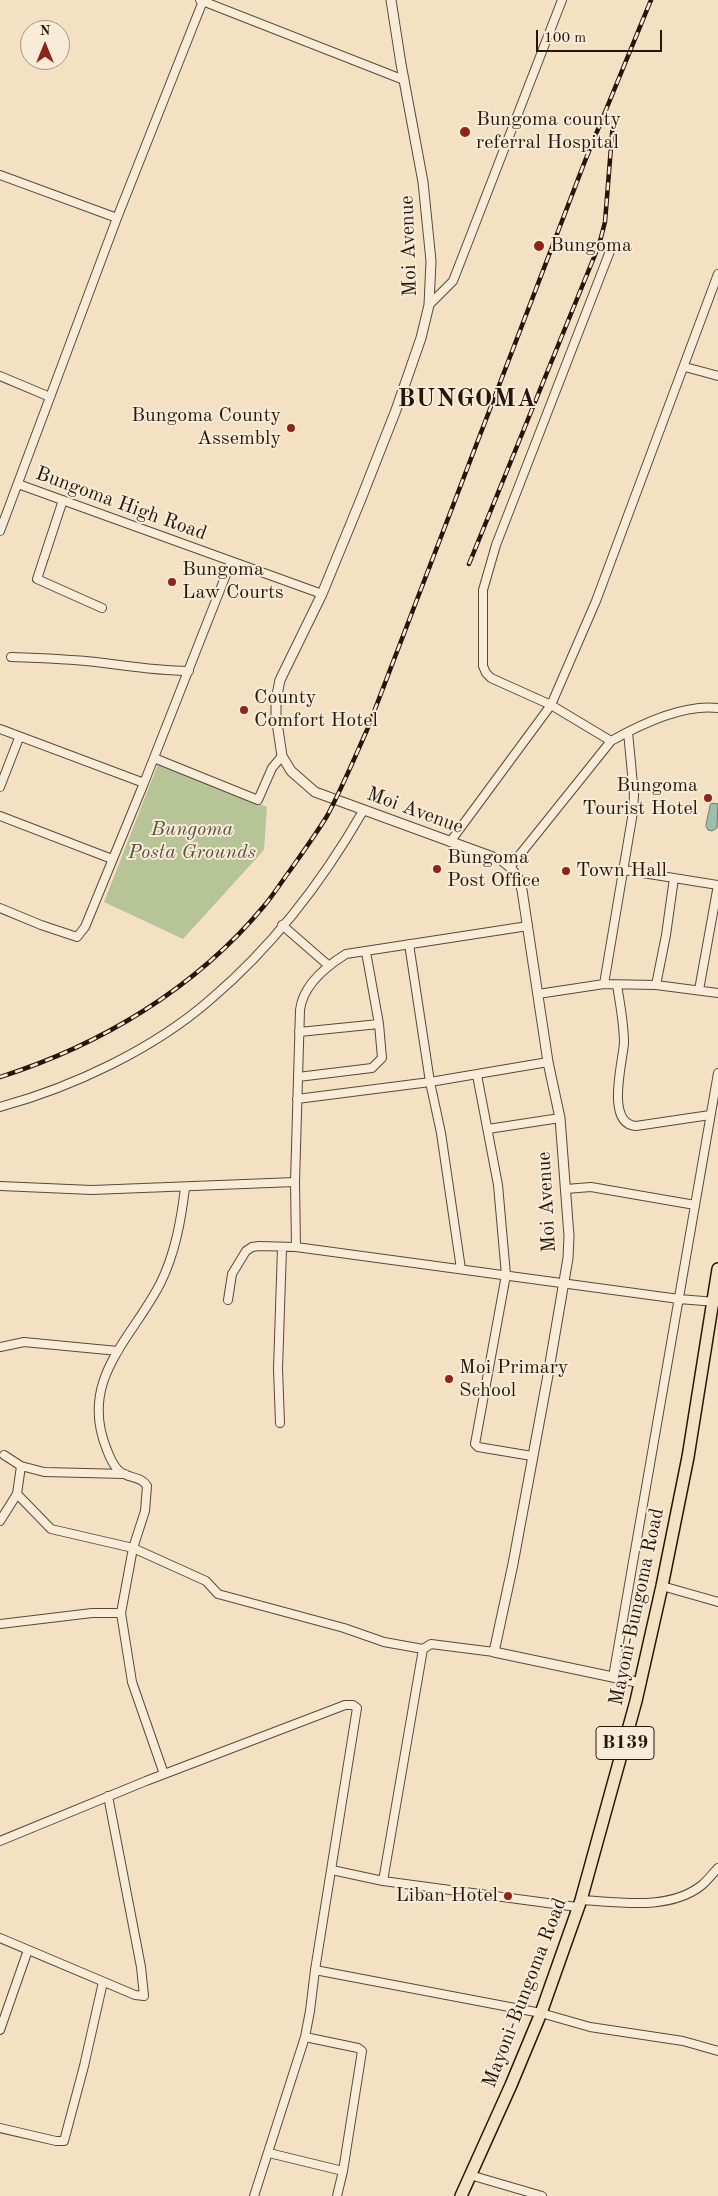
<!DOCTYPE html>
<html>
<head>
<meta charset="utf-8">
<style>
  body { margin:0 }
  #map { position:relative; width:718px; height:2196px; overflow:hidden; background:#f4e1c4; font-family:"Old Standard TT",serif }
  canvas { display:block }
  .north { position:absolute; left:20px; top:20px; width:50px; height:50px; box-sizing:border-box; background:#f8ecd9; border:1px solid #a49686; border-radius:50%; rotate:0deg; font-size:14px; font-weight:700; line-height:20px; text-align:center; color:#26160a }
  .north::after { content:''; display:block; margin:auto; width:18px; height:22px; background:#8f2418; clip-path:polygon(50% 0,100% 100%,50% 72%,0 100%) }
  .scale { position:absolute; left:536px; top:30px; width:126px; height:22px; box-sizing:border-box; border:2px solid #26160a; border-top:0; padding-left:6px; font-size:15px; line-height:18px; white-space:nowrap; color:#26160a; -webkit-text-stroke:4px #f8ecd9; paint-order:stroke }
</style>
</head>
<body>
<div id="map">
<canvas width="718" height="2196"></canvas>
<div class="north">N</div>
<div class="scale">100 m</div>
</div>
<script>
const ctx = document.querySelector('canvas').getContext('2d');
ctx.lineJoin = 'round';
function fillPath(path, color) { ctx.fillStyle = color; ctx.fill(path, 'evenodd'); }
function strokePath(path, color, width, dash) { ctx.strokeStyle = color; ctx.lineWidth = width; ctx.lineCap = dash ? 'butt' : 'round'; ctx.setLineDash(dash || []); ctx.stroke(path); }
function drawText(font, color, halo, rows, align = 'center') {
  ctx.font = font + ' "Old Standard TT",serif'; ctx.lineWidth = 4; ctx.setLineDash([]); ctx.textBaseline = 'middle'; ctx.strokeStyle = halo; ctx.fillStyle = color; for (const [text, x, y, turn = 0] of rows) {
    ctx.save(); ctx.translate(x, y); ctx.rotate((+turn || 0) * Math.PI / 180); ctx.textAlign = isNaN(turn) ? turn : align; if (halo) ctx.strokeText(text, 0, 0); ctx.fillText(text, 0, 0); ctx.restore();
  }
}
const green = new Path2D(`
  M 158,764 L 267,807 L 264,850 L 183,939 L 104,902 Z`);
const water = new Path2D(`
  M 711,803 L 718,804 L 717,828 L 712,831 L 708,830 L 706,826 Z`);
const minor = new Path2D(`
  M 200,0 L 404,80
  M 0,175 L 117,218
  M 429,305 L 453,281 L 562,0
  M 685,367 L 718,376
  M 0,376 L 50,397
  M 18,484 L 322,594
  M 63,500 L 37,579 L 102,608
  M 0,531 L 117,218 L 203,1
  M 11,657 C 40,658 68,659 96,662 C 128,666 157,671 189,671
  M 0,729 L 144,783 L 231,562
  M 611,741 L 551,705 L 491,678 L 486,673 L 483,666 L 483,590 L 496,545 L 612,246
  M 154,758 L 258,800 L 272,768 L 282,756
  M 0,787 L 19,738
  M 0,816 L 112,859
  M 450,842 L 551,705 L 596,601 L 718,274
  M 510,867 L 611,741 C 641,724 684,704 718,708
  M 624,870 L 718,885
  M 0,908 L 41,925 L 77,937 L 85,927 L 144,783
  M 282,925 L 328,965
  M 409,944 L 430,1082 L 441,1133 L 461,1269
  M 604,984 L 633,812 L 634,795 L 628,732
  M 617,985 C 620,1004 624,1024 624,1043 C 623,1061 605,1124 636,1126 L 710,1115
  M 656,985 L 666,935 L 674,878
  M 699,990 L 718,885
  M 538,994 L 604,984 L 656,985 L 718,993
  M 299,1032 L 379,1024
  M 477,1075 L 498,1185 L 506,1275 L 475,1444 L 478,1447 L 532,1456
  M 298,1077 L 372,1068 L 382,1058 L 379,1024 L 366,952
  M 297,1099 L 430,1082 L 548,1062
  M 0,1107 C 73,1087 154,1049 211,999 C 272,947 324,879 363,811
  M 488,1129 L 560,1118
  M 0,1186 L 92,1190 L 295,1182
  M 566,1189 L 591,1187 L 695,1205
  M 296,1247 L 295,1182 L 300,1010 C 303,985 325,967 346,954 L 528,926
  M 228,1300 L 232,1274 L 246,1251 L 252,1247 L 259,1246 L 296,1247 L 679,1299 L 716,1302
  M 0,1347 L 24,1342 L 118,1351
  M 280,1423 L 278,1369 L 282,1248
  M 4,1455 L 21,1466 L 44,1472 L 125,1474
  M 21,1466 L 17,1494 L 51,1529 L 133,1548 L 206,1581 L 218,1594 L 344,1628 L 384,1642 L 423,1649 L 431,1644 L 494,1652
  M 0,1521 L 17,1494
  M 662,1586 L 718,1602
  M 0,1624 L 92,1613 L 121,1613
  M 613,1677 L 718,1073
  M 164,1774 L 132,1682 L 121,1613 L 133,1548 L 145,1511 L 147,1486 C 141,1477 134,1479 124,1474 C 116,1471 110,1458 107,1450 C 78,1380 131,1340 160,1284 C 175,1254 181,1221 185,1188
  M 0,1841 L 146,1781 L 345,1705 L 353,1705 L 357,1708 L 315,1970 L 310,2011 L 305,2037 L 254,2196
  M 332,1870 L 383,1881 L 577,1907
  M 383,1881 L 423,1649
  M 581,1900 C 619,1902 670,1911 702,1885 C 708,1880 713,1873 718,1868
  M 0,1938 L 135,1995 L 144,1996 L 141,1967 L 108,1796
  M 315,1970 L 541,2013 L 590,2027 L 683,2041 L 718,2051
  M 0,2030 L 28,1950
  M 305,2037 L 358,2048 L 362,2051 L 343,2171 L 337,2196
  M 0,2128 L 56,2141 L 64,2141 L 84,2066 L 103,1982
  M 269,2153 L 343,2171
  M 470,2175 L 542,2196`);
const tertiary = new Path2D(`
  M 391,0 L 401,64 L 423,182 L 431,261 L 429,305 L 421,338 L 396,410 L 361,499 L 322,594 L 280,680 L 276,700 L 276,716 L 282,756 L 291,771 L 315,792 L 501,860 L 510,867 L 518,878 L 522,890 L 548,1062 L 560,1118 L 569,1236 L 568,1258 L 548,1375 L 513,1564 L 494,1652 L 641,1683`);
const primary = new Path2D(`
  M 461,2196 L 511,2085 L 541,2013 L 581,1900 L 636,1701 L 662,1586 L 688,1457 L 718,1269`);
const rail = new Path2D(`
  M 469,564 L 599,245 L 605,222 L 613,122
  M 0,1077 C 101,1045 196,988 264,906 C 274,894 282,881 291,869 C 303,852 316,834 327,816 C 342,788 354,759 367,730 L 585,161 L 651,0`);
const markers = [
  [465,132,6,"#8f2418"],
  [539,246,6,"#8f2418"],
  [291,428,5,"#8f2418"],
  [172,582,5,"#8f2418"],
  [244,710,5,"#8f2418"],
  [708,798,5,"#8f2418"],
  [437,869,5,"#8f2418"],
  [566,871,5,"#8f2418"],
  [449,1379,5,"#8f2418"],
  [508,1896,5,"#8f2418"]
];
const shields = [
  [625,1743,58]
];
const shieldNames = [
  ["B139",625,1743]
];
const poiNames = [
  ["Bungoma county",476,120],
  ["referral Hospital",476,143],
  ["Bungoma",550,246],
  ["Bungoma County",281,416,"right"],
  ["Assembly",281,439,"right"],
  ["Bungoma",182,570],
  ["Law Courts",182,593],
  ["County",254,698],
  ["Comfort Hotel",254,721],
  ["Bungoma",698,786,"right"],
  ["Tourist Hotel",698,809,"right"],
  ["Bungoma",447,858],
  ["Post Office",447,881],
  ["Town Hall",576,871],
  ["Moi Primary",459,1368],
  ["School",459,1391],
  ["Liban Hotel",498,1896,"right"]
];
const streetNames = [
  ["Moi Avenue",409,246,-92],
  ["Bungoma High Road",121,504,20],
  ["Moi Avenue",415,811,20],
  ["Moi Avenue",547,1202,-93],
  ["Mayoni-Bungoma Road",637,1607,-78],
  ["Mayoni-Bungoma Road",525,1993,-69]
];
const parkNames = [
  ["Bungoma",192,830],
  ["Posta Grounds",192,853]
];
const districtNames = [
  ["BUNGOMA",467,399]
];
fillPath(green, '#b6c498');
fillPath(water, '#9ebead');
strokePath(water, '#6e7b6c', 1);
strokePath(minor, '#5a4938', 10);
strokePath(tertiary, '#5a4938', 11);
strokePath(primary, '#26160a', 14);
strokePath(minor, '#f8ecd9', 8);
strokePath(tertiary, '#f8ecd9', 9);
strokePath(primary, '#f4e1c4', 11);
strokePath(rail, '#26160a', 4.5);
strokePath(rail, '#f8ecd9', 2.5, [8]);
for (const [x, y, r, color] of markers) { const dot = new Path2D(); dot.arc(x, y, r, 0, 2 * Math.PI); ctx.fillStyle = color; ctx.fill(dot); strokePath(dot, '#f8ecd9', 2); }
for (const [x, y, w] of shields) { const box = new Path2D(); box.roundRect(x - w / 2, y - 16.5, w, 33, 4); ctx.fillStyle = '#f8ecd9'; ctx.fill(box); strokePath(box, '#26160a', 1); }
drawText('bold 19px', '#26160a', null, shieldNames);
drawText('20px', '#26160a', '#f8ecd9', poiNames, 'left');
drawText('20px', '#26160a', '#f8ecd9', streetNames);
drawText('italic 20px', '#58533c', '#f8ecd9', parkNames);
ctx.letterSpacing = '1px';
drawText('bold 25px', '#26160a', '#f8ecd9', districtNames);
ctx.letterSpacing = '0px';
</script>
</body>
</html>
